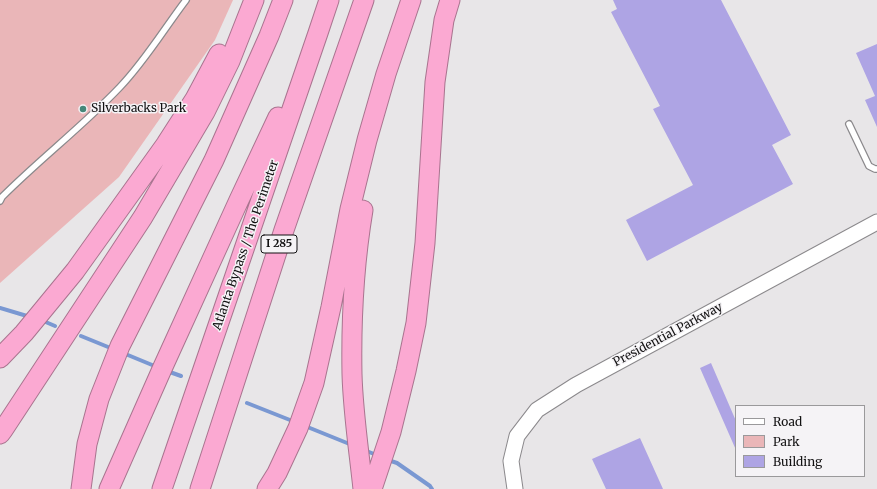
<!DOCTYPE html>
<html>
<head>
<meta charset="utf-8">
<style>
  body { margin:0 }
  #map { position:relative; width:877px; height:489px; overflow:hidden; background:#e8e6e8; font-family:Merriweather,serif }
  canvas { display:block }
  .legend { position:absolute; left:735px; top:405px; width:130px; height:72px; box-sizing:border-box; background:#f5f3f6; border:1px solid #9a999b; margin:0; padding:5px 7px; list-style:none; font-size:12px; color:#121112 }
  .legend li { display:flex; align-items:center; gap:8px; height:20px }
  .legend b { width:20px; border:1px solid #9a999b }
</style>
</head>
<body>
<div id="map">
<canvas width="877" height="489"></canvas>
<ul class="legend">
<li><b style="height:5px;background:#fff"></b>Road</li>
<li><b style="height:11px;background:#eab6b8"></b>Park</li>
<li><b style="height:11px;background:#aea4e4"></b>Building</li>
</ul>
</div>
<script>
const ctx = document.querySelector('canvas').getContext('2d');
ctx.lineJoin = 'round';
function fillPath(path, color) { ctx.fillStyle = color; ctx.fill(path, 'evenodd'); }
function strokePath(path, color, width, dash) { ctx.strokeStyle = color; ctx.lineWidth = width; ctx.lineCap = dash ? 'butt' : 'round'; ctx.setLineDash(dash || []); ctx.stroke(path); }
function drawText(font, color, halo, rows, align = 'center') {
  ctx.font = font + ' Merriweather,serif'; ctx.lineWidth = 3; ctx.setLineDash([]); ctx.textBaseline = 'middle'; ctx.strokeStyle = halo; ctx.fillStyle = color; for (const [text, x, y, turn = 0] of rows) {
    ctx.save(); ctx.translate(x, y); ctx.rotate((+turn || 0) * Math.PI / 180); ctx.textAlign = isNaN(turn) ? turn : align; if (halo) ctx.strokeText(text, 0, 0); ctx.fillText(text, 0, 0); ctx.restore();
  }
}
const green = new Path2D(`
  M 0,0 L 233,0 L 215,40 L 119,177 L 0,283 Z`);
const stream = new Path2D(`
  M 0,308 L 27,316
  M 41,320 L 55,326
  M 81,336 L 113,349
  M 123,353 L 157,367
  M 167,371 L 181,376
  M 247,403 L 295,422
  M 305,426 L 352,445
  M 364,450 L 374,454
  M 391,461 L 397,463 L 430,486 L 432,489`);
const building = new Path2D(`
  M 613,0 L 721,0 L 791,135 L 772,145 L 793,184 L 647,261 L 626,220 L 693,185 L 653,109 L 660,106 L 611,12 L 617,9 Z
  M 877,44 L 877,127 L 865,100 L 875,96 L 856,53 Z
  M 711,363 L 736,421 L 736,450 L 700,368 Z
  M 640,438 L 663,489 L 606,489 L 592,459 Z`);
const lane = new Path2D(`
  M 849,124 L 869,166 L 875,169 L 877,169
  M 0,201 L 2,197 C 40,159 83,126 120,87 C 145,61 164,29 186,0`);
const secondary = new Path2D(`
  M 515,489 L 511,461 L 517,436 L 537,410 L 576,385 L 877,222`);
const highway = new Path2D(`
  M 363,210 C 354,264 351,319 352,374 C 353,412 359,451 363,489
  M 0,358 L 24,333 L 75,271 L 166,144 L 195,99 L 219,54
  M 0,434 L 3,430 L 143,217 L 205,112 L 230,61 L 254,0
  M 81,489 L 87,444 L 99,399 L 120,346 L 214,160 L 269,36 L 283,0
  M 109,489 L 162,369 L 239,200 L 278,117
  M 162,489 L 318,33 L 329,0
  M 200,489 L 284,230 L 364,0
  M 267,489 L 277,473 L 298,428 L 314,383 L 331,307 L 350,209 L 367,140 L 386,74 L 411,0
  M 372,489 L 391,432 L 406,371 L 416,323 L 425,243 L 435,82 L 444,20 L 450,0`);
const markers = [
  [83,109,4,"#458779"]
];
const shields = [
  [279,244,36]
];
const shieldNames = [
  ["I 285",279,244]
];
const poiNames = [
  ["Silverbacks Park",91,109]
];
const streetNames = [
  ["Atlanta Bypass / The Perimeter",246,245,-71],
  ["Presidential Parkway",668,335,-28]
];
fillPath(green, '#eab6b8');
strokePath(stream, '#7a98d2', 4);
fillPath(building, '#aea4e4');
strokePath(lane, '#8b898c', 8);
strokePath(secondary, '#8b898c', 17);
strokePath(highway, '#a9748f', 21);
strokePath(lane, '#fff', 5.5);
strokePath(secondary, '#fff', 15);
strokePath(highway, '#fba9d2', 19);
for (const [x, y, r, color] of markers) { const dot = new Path2D(); dot.arc(x, y, r, 0, 2 * Math.PI); ctx.fillStyle = color; ctx.fill(dot); strokePath(dot, '#f5f3f6', 1.5); }
for (const [x, y, w] of shields) { const box = new Path2D(); box.roundRect(x - w / 2, y - 9, w, 18, 3); ctx.fillStyle = '#f5f3f6'; ctx.fill(box); strokePath(box, '#121112', 1); }
drawText('bold 11px', '#121112', null, shieldNames);
drawText('12px', '#121112', '#f5f3f6', poiNames, 'left');
drawText('12px', '#121112', '#f5f3f6', streetNames);
</script>
</body>
</html>
